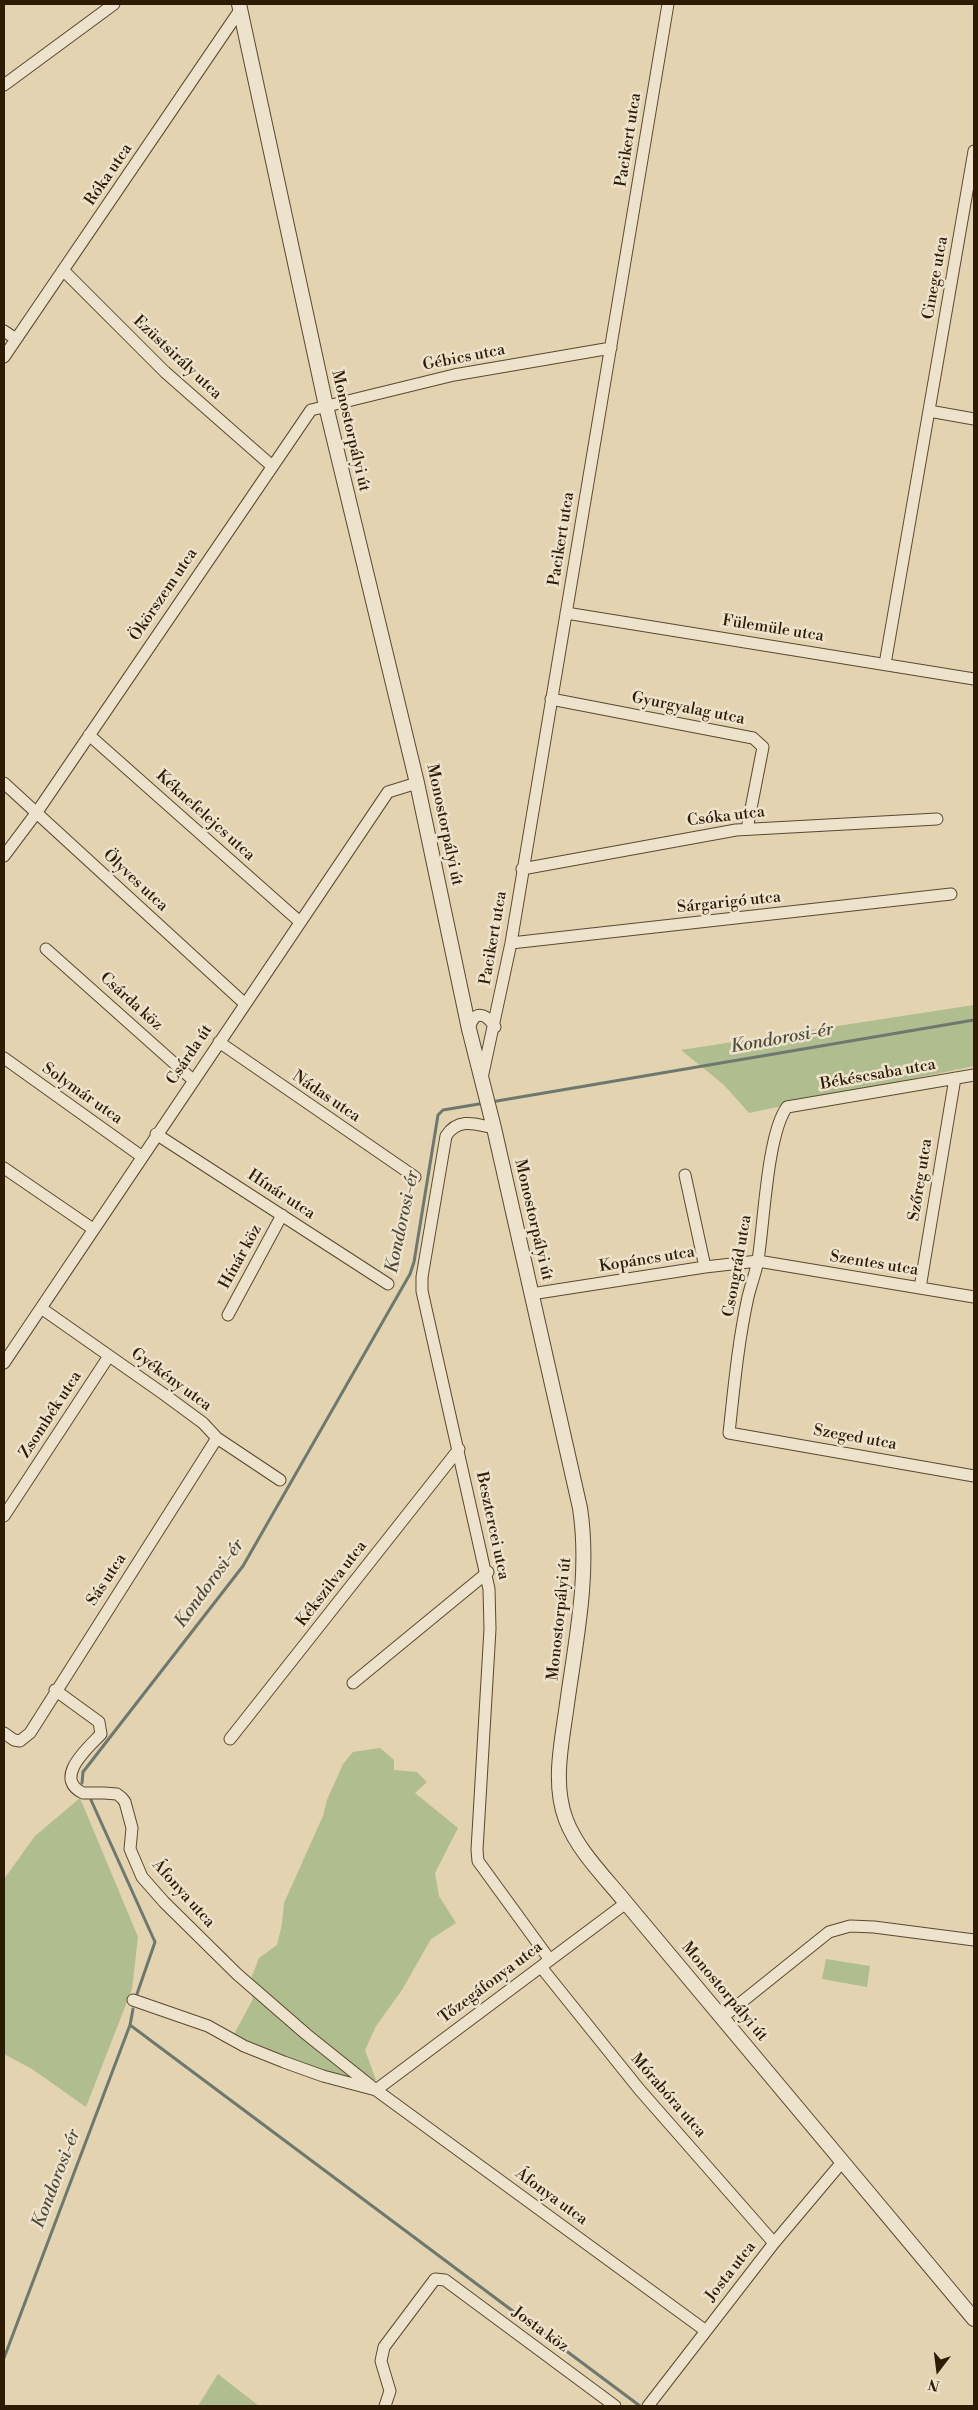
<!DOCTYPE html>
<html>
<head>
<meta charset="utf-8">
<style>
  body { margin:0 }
  #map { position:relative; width:978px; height:2410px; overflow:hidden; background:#e3d3b1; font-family:"Libre Bodoni",serif }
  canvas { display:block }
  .frame { position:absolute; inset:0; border:5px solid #2d1b04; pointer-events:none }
  .north { position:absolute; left:913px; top:2345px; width:50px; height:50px; -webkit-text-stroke:4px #ede2cc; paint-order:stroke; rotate:195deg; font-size:14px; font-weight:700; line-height:20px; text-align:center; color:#2d1b04 }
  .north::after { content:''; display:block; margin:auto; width:18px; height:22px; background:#2d1b04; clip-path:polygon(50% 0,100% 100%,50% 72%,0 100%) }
</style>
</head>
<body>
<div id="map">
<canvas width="978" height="2410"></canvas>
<div class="frame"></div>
<div class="north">N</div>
</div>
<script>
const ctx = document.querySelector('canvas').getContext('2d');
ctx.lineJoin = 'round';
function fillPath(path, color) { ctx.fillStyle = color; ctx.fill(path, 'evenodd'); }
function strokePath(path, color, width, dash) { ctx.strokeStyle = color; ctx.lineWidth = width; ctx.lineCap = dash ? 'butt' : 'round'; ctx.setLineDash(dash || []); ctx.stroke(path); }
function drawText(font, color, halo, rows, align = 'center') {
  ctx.font = font + ' "Libre Bodoni",serif'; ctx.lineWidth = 5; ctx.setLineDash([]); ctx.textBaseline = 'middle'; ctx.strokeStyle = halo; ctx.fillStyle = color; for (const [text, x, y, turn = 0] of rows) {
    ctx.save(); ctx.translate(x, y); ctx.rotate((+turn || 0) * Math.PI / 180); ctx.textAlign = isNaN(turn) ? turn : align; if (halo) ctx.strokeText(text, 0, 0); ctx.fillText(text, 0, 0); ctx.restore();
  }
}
const green = new Path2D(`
  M 974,1005 L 974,1066 L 749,1113 L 724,1085 L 681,1050 Z
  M 380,1748 L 394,1760 L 394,1770 L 417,1772 L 427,1782 L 415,1793 L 458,1828 L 435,1873 L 439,1896 L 456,1923 L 431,1939 L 402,1990 L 376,2026 L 365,2050 L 376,2080 L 360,2083 L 328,2074 L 233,2036 L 253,1999 L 248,1987 L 259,1958 L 277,1945 L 282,1924 L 284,1903 L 323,1816 L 327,1800 L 343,1764 L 353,1752 Z
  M 80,1798 L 138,1937 L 132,1989 L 86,2107 L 32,2069 L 4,2054 L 4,1879 L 35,1836 Z
  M 826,1959 L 870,1966 L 867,1987 L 822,1979 Z
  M 218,2374 L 259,2406 L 198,2406 Z`);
const stream = new Path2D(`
  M 491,1102 L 974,1020
  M 82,1783 L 83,1772 L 243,1566 L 410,1274 L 414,1262 L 438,1115 L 443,1110 L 485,1103
  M 91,1800 L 155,1942 L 137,1994
  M 130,2025 L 640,2406
  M 4,2358 L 130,2025 L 133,2009`);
const minor = new Path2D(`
  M 4,85 L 114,4
  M 64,271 L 165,372 L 272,466
  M 4,331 L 16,339
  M 4,357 L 240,10
  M 929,411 L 974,419
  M 566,613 L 974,679
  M 885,664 L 974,151
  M 551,699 L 753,738 L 763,747 L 747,829
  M 89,735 L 300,922
  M 4,783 L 244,1003
  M 4,856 L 37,812 L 311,410 L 454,375 L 611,348
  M 522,869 L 736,830 L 937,819
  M 511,943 L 951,894
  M 46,949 L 193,1080
  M 469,1029 C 474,1010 485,1012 495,1027
  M 219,1042 L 415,1177
  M 4,1058 L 141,1156
  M 974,1075 L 787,1107 C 767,1134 764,1224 758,1260 C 756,1272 751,1284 748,1297 C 738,1342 734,1388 729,1433 L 974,1476
  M 482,1078 L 511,943 L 668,4
  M 494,1128 C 476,1124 458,1117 446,1136 L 422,1277 L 422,1291 L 489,1589 L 490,1629 L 477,1850 L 478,1861 L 550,1960
  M 156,1134 L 388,1284
  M 4,1168 L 93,1229
  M 685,1175 L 705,1267
  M 920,1288 L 955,1078
  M 531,1294 L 705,1267 L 758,1261 L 974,1297
  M 41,1308 L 165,1395 L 203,1423 L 217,1438 L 280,1480
  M 228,1315 L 282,1215
  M 4,1363 L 388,792 L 417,783
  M 4,1516 L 109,1356
  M 353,1683 L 488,1572
  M 55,1690 L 99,1722 L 101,1734 C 89,1747 52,1778 83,1793 L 104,1793 L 117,1794 L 122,1798 L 125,1802 L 132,1828 L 130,1849 L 142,1877 L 164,1902 L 237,1974 L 306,2034 L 376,2090 L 706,2331
  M 4,1733 L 14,1740 L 20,1741 L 30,1733 L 217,1438
  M 230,1739 L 459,1449
  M 541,1967 L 639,2089 L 774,2243
  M 133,2000 L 208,2026 L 244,2046 L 284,2062 L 323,2076 L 376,2090 L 626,1903
  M 723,2017 L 829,1932 L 850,1926 L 874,1927 L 974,1940
  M 385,2406 L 390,2391 L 381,2361 L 384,2347 L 435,2279 L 445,2280 L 615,2406
  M 648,2406 L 774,2243 L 843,2161`);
const tertiary = new Path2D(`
  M 239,4 L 326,406 L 417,783 L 469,1029 L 494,1128 L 580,1508 C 590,1574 576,1639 567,1704 C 562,1742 552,1783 566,1820 C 578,1851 605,1877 626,1903 L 974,2319`);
const streetNames = [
  ["Pacikert utca",629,140,-81],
  ["Róka utca",109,175,-56],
  ["Cinege utca",936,278,-80],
  ["Ezüstsirály utca",177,358,43],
  ["Gébics utca",464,358,-11],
  ["Monostorpályi út",350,431,77],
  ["Pacikert utca",562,539,-81],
  ["Ökörszem utca",164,595,-56],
  ["Fülemüle utca",773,629,9],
  ["Gyurgyalag utca",688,709,11],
  ["Kéknefelejcs utca",205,816,42],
  ["Csóka utca",726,817,-7],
  ["Monostorpályi út",444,825,78],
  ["Ölyves utca",135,881,43],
  ["Sárgarigó utca",729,903,-6],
  ["Pacikert utca",494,938,-80],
  ["Csárda köz",131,1002,42],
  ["Csárda út",190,1055,-56],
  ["Békéscsaba utca",878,1075,-10],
  ["Solymár utca",82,1094,35],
  ["Nádas utca",326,1097,34],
  ["Szőreg utca",921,1180,-81],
  ["Hínár utca",281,1195,33],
  ["Monostorpályi út",533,1220,77],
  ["Hínár köz",241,1257,-61],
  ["Kopáncs utca",647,1260,-9],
  ["Szentes utca",874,1264,9],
  ["Csongrád utca",738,1266,-80],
  ["Gyékény utca",171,1380,36],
  ["Zsombék utca",51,1415,-57],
  ["Szeged utca",855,1438,10],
  ["Besztercei utca",492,1526,78],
  ["Sás utca",107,1580,-57],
  ["Kékszilva utca",332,1584,-52],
  ["Monostorpályi út",560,1619,-84],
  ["Áfonya utca",183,1894,48],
  ["Tőzegáfonya utca",491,1983,-37],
  ["Monostorpályi út",724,1992,50],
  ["Mórabóra utca",668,2096,49],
  ["Áfonya utca",551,2197,36],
  ["Josta utca",731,2272,-52],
  ["Josta köz",540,2330,36]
];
const waterNames = [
  ["Kondorosi-ér",782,1039,-10],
  ["Kondorosi-ér",403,1222,-78],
  ["Kondorosi-ér",210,1584,-54],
  ["Kondorosi-ér",57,2179,-69]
];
fillPath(green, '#b0bd8e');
strokePath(stream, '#6d786e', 3);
strokePath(minor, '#5a492f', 13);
strokePath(tertiary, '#5a492f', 16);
strokePath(minor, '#ede2cc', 11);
strokePath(tertiary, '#ede2cc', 14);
drawText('16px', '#2d1b04', '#ede2cc', streetNames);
drawText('italic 18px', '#4d4a39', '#ede2cc', waterNames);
</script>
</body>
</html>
